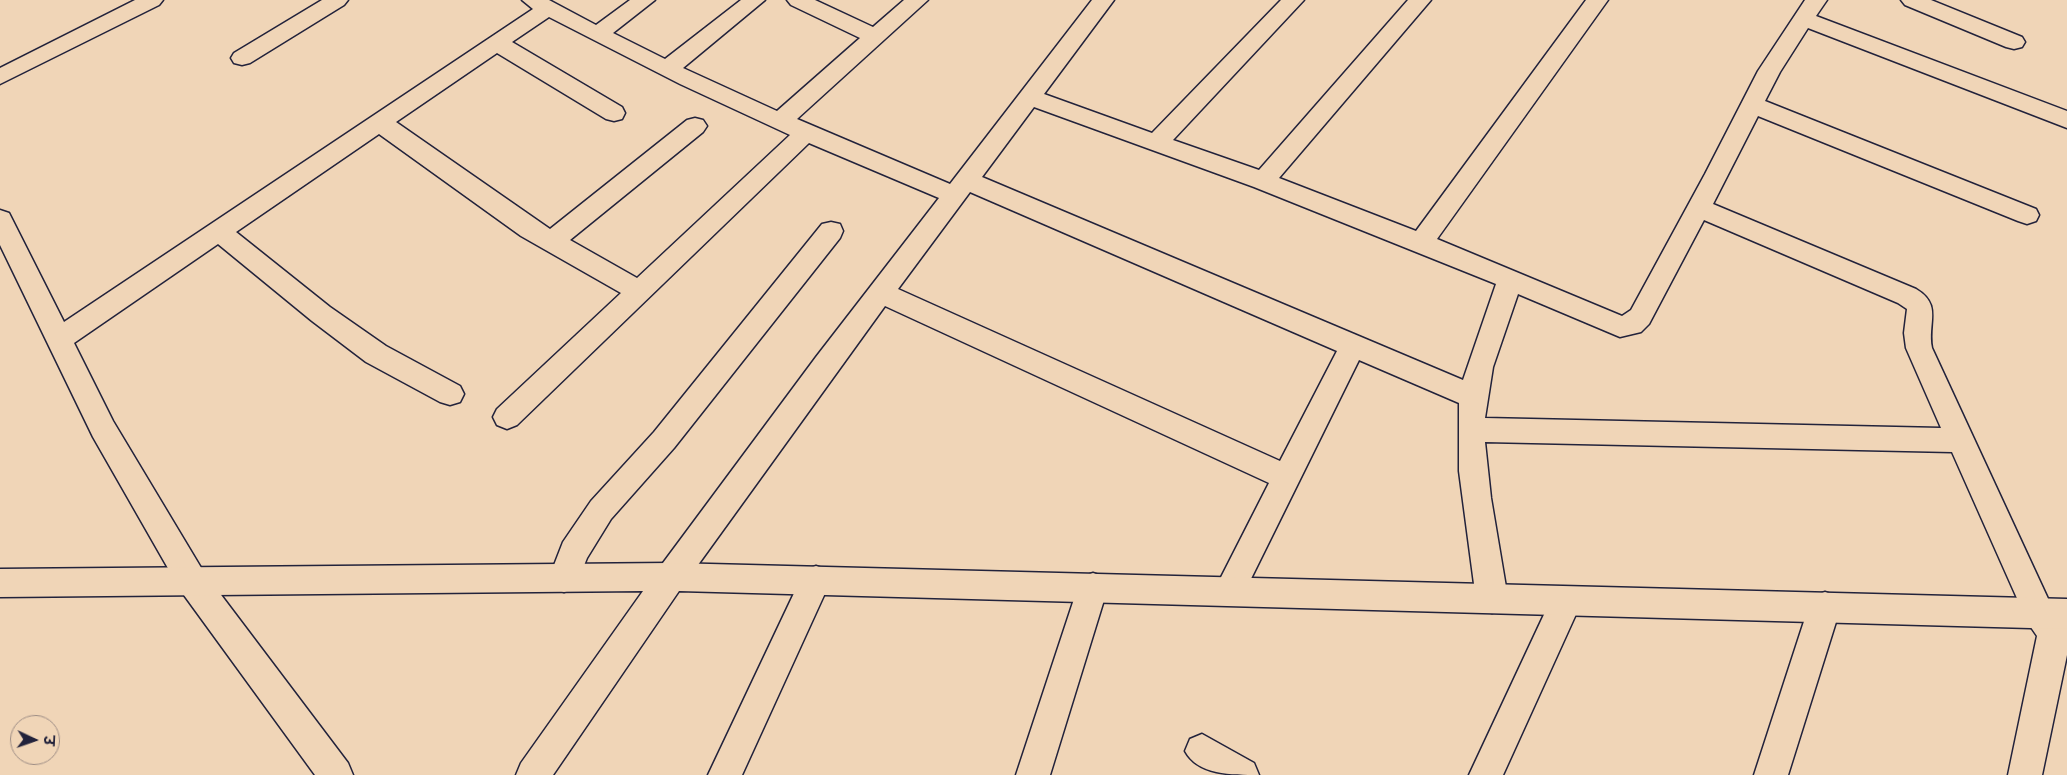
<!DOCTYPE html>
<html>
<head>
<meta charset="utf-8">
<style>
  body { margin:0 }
  #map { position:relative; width:2067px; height:775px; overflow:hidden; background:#f0d5b7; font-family:Mali,"Playpen Sans Deva",sans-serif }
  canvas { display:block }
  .north { position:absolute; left:10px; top:715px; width:50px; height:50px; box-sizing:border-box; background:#f0d5b7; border:1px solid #9e8d85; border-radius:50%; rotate:93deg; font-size:14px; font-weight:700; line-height:20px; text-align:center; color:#22223b }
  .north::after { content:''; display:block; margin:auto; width:18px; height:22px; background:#22223b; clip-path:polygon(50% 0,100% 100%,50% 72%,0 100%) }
</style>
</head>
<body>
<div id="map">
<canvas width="2067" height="775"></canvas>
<div class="north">उ</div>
</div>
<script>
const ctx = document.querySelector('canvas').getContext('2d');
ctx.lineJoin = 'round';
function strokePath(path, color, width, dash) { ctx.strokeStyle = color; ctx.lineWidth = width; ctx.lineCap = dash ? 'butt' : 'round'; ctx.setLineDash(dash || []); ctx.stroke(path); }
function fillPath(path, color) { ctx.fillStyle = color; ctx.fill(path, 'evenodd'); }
const street = new Path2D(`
  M 135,0 L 163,0 L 159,5 L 0,84 L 0,68 Z
  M 322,0 L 348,0 L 344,5 L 250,63 L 242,65 L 234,63 L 231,58 L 234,53 Z
  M 522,0 L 549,0 L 596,25 L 630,0 L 655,0 L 613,33 L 665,59 L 741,0 L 765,0 L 683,68 L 777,111 L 860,38 L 791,5 L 787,0 L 815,0 L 873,27 L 904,0 L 928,0 L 797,119 L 950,184 L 1092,0 L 1114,0 L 1044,94 L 1152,133 L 1281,0 L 1304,0 L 1173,140 L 1259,170 L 1408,0 L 1431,0 L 1279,178 L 1416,231 L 1586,0 L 1608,0 L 1437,239 L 1622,316 L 1631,310 L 1705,174 L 1758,71 L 1805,0 L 1827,0 L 1816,16 L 2067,111 L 2067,128 L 1808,28 L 1780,72 L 1765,101 L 2036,209 L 2039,215 L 2036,221 L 2027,224 L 2018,221 L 1758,116 L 1713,204 L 1916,289 C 1943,305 1927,323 1932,348 L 2050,603 L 2067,623 L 2067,655 L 2042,775 L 2008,775 L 2037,636 L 2028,623 L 1952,452 L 1485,442 L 1491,498 L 1508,599 L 1503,609 L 1492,613 L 1481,609 L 1476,599 L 1459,471 L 1459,403 L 1359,360 L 1240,601 L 1229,605 L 1218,601 L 1214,591 L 1269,483 L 885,306 L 682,587 L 671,591 L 660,587 L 656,577 L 660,567 L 816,357 L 939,198 L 809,143 L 517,425 L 507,429 L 497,425 L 493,417 L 497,409 L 621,293 L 521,236 L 379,134 L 236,232 L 330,307 L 386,346 L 460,386 L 464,394 L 460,402 L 450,405 L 440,402 L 366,362 L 312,321 L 218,244 L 74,343 L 113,421 L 203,571 L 348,763 L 353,775 L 315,775 L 181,591 L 93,437 L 0,245 L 0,210 L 9,213 L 64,322 L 533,9 ZM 549,17 L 680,84 L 790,135 L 637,278 L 570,240 L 703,132 L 707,126 L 703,120 L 695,118 L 687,120 L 550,229 L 396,122 L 497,53 L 606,119 L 614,121 L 622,119 L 625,113 L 622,107 L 512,42 ZM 1034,107 L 1254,187 L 1496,284 L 1463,380 L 982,177 ZM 970,192 L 1337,351 L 1280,461 L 898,289 ZM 1704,220 L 1898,303 L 1907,309 L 1904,333 L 1906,348 L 1941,428 L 1485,418 L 1493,367 L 1518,294 L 1620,337 L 1641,332 L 1649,324 Z
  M 1901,0 L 1931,0 L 2022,37 L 2025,42 L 2022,47 L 2014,49 L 2006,47 L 1905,5 Z
  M 831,222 L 840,224 L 843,231 L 840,238 L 674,448 L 611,519 L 587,558 L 575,588 L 564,592 L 553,588 L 549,578 L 563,542 L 591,501 L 654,432 L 822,224 Z
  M 816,566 L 827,570 L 831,580 L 742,775 L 708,775 L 805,570 Z
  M 1093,573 L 1104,577 L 1108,587 L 1050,775 L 1016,775 L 1078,587 L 1082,577 Z
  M 1566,587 L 1577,591 L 1582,601 L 1503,775 L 1469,775 L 1555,591 Z
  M 1825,592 L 1836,596 L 1841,606 L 1788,775 L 1754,775 L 1809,606 L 1814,596 Z
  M 1202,734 L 1254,763 L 1259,775 C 1231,775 1198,775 1185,751 L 1190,739 Z`);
const secondary = new Path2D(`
  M 671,563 L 2067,599 L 2067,629 L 679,591 L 553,775 L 516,775 L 521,763 L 643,591 L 0,597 L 0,569 Z`);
strokePath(street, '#22223b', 3);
strokePath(secondary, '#22223b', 3);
fillPath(street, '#f0d5b7');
fillPath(secondary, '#f0d5b7');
</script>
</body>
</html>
